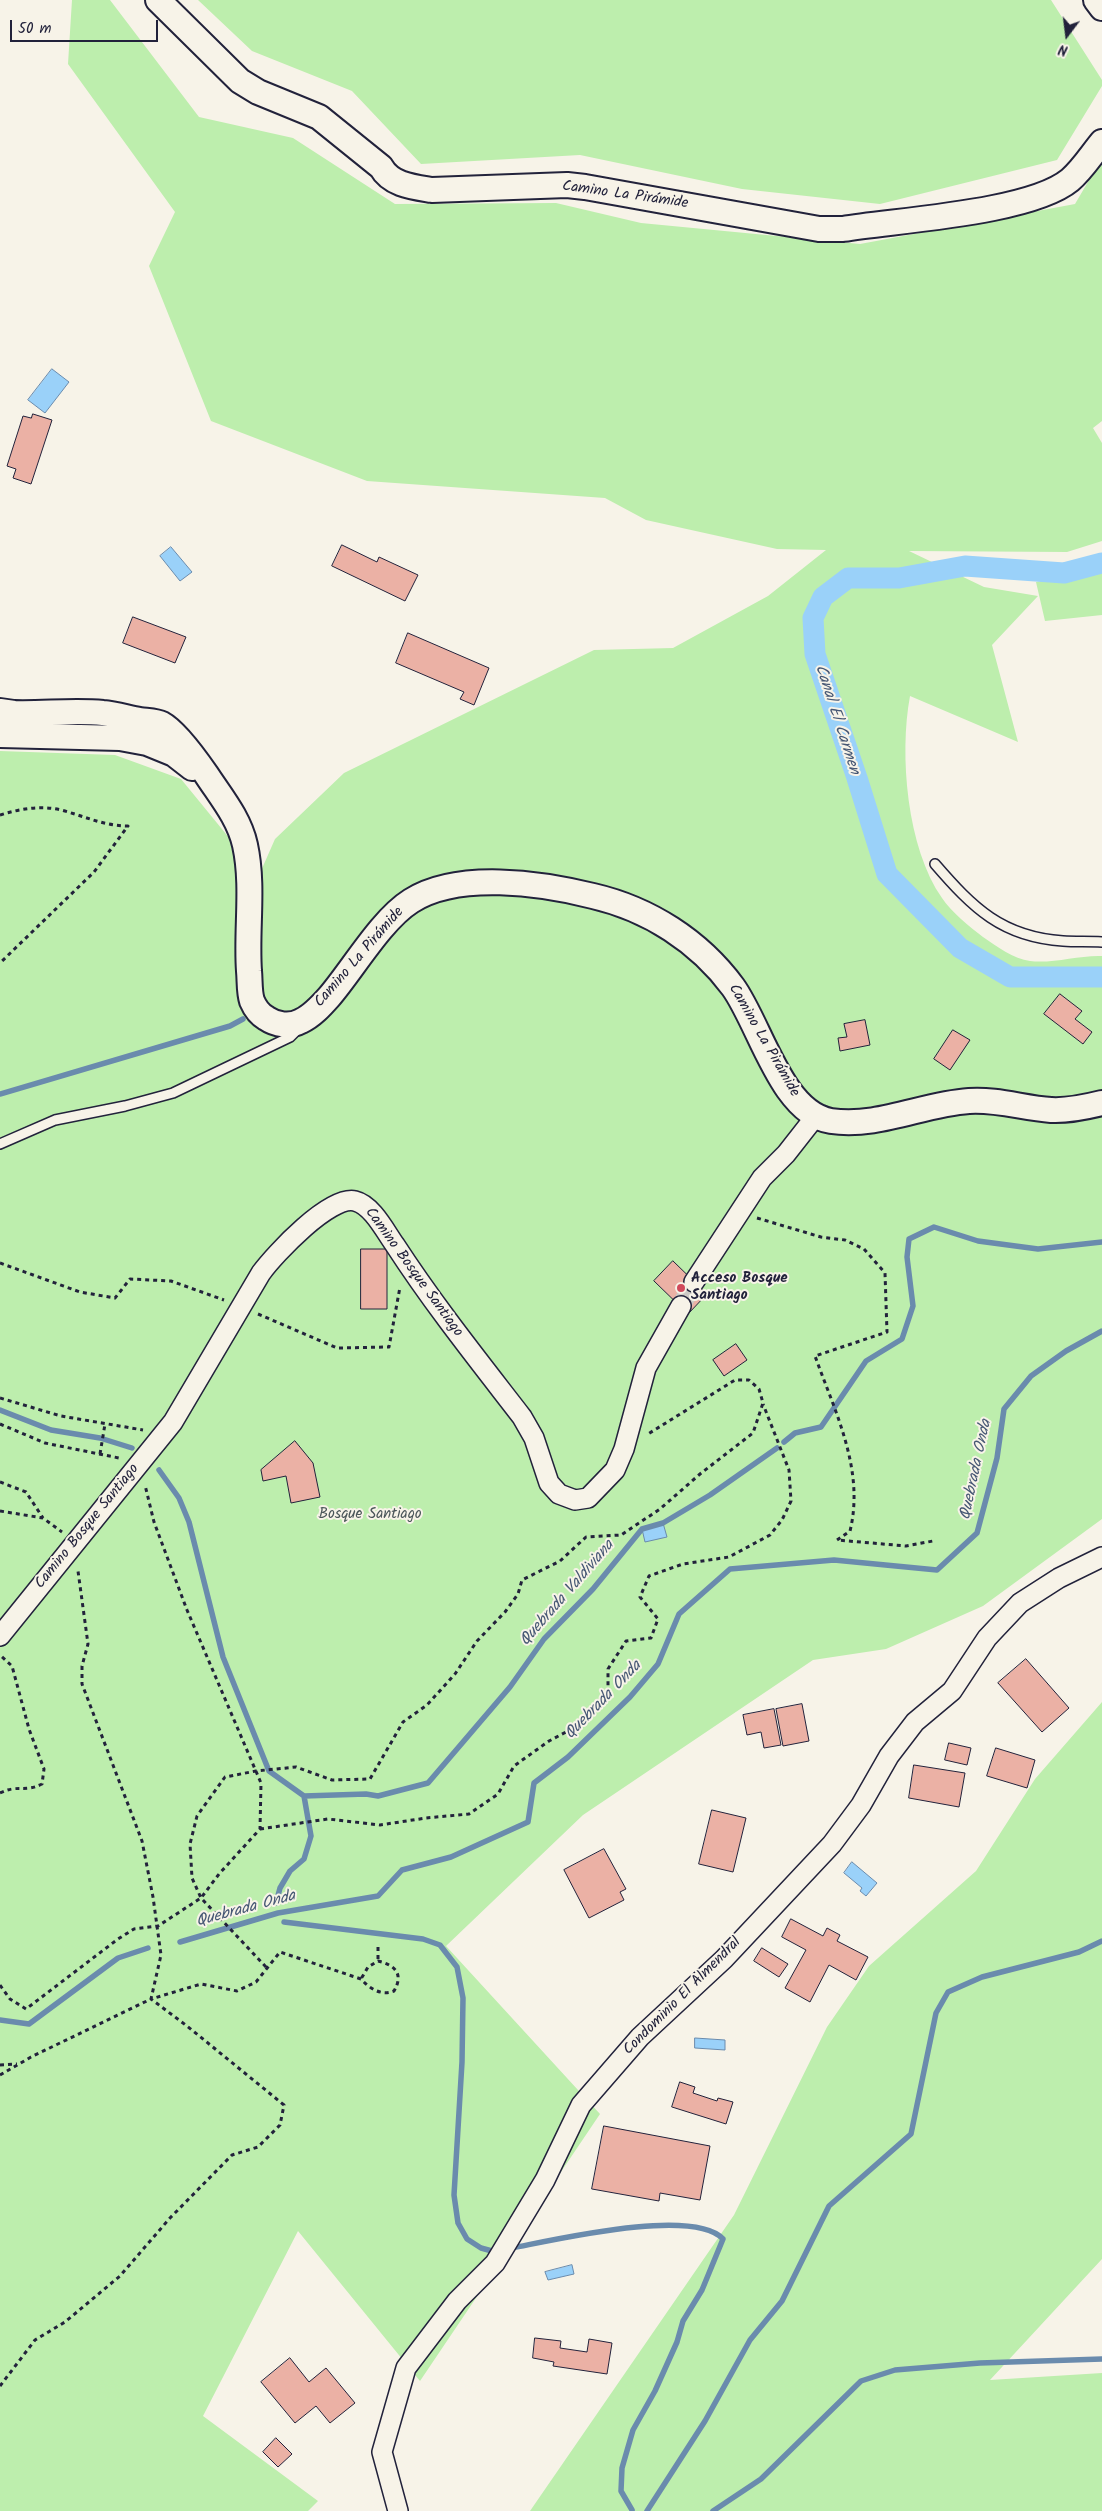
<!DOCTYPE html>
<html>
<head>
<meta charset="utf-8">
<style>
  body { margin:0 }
  #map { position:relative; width:1102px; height:2511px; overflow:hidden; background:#f7f3e8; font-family:Kalam,sans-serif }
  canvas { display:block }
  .north { position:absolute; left:1042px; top:10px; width:50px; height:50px; -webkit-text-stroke:4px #f7f3e8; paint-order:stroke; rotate:195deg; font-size:14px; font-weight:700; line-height:20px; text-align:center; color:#22223b }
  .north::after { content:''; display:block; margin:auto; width:18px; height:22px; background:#22223b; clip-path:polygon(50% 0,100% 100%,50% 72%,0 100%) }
  .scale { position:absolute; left:10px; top:20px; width:148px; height:22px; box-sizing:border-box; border:2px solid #22223b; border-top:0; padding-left:6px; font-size:15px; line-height:18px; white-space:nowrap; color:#22223b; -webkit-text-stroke:4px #f7f3e8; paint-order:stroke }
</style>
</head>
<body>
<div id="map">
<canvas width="1102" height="2511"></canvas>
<div class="north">N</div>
<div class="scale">50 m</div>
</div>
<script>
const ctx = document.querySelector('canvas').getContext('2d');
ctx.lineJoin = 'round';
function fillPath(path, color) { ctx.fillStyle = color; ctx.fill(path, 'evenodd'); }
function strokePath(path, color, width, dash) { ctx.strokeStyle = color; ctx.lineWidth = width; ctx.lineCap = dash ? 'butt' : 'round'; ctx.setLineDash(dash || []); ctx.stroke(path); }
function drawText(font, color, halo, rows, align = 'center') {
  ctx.font = font + ' Kalam,sans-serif'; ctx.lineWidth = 4; ctx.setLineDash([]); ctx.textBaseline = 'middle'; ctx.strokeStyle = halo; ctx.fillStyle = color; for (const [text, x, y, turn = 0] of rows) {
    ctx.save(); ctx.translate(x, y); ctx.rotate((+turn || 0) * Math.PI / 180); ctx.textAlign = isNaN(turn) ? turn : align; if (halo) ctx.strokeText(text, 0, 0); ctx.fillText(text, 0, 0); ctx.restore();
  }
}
const green = new Path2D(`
  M 72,0 L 110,0 L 199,117 L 293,138 L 395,204 L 556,203 L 641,223 L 860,244 L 1075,204 L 1102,158 L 1102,421 L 1093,428 L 1102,443 L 1102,541 L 1067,552 L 909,551 L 984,587 L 1038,596 L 992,645 L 1018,742 L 910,696 C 899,755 907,848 942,898 C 951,912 970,927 983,937 C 996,946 1014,959 1030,961 C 1052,964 1079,955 1102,956 L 1102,1519 L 983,1606 L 886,1649 L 813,1660 L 583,1815 L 446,1946 L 600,2114 L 420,2381 L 298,2231 L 203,2416 L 318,2501 L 308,2511 L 0,2511 L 0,751 L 115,755 L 181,779 L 235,845 L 238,923 L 275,839 L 344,773 L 594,650 L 673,648 L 768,596 L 826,550 L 777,549 L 646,520 L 605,498 L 367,481 L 211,421 L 149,266 L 175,212 L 68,64 Z
  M 198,0 L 1051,0 L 1102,80 L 1102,86 L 1057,160 L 880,204 L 742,189 L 580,155 L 421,164 L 352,91 L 252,51 Z
  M 1102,569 L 1102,615 L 1045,621 L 1036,582 Z
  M 1102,1702 L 1102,2259 L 990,2380 L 1102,2373 L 1102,2511 L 530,2511 L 734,2215 L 827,2027 L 869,1966 L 976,1871 L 1035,1779 Z`);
const water = new Path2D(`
  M 52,369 L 69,382 L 45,413 L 28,400 Z
  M 171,547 L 192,572 L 180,581 L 160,556 Z
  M 663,1523 L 667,1537 L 645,1542 L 642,1529 Z
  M 852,1862 L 877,1883 L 866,1896 L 860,1891 L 862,1888 L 844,1873 Z
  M 695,2038 L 725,2040 L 725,2050 L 695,2048 Z
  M 572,2265 L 574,2274 L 548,2280 L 545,2272 Z`);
const stream = new Path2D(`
  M 0,1094 L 230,1026 L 243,1019
  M 0,1410 L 51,1430 L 100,1438 L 132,1448
  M 784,1442 L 795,1433 L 821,1427 L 866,1361 L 902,1339 L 913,1306 L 907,1257 L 909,1239 L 934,1227 L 978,1241 L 1038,1249 L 1102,1242
  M 159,1470 L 179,1498 L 189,1522 L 223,1657 L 269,1771 L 304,1796 L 366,1794 L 378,1796 L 428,1783 L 510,1687 L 544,1639 L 593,1589 L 642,1529 L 663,1523 L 710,1495 L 777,1448
  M 276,1903 L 280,1888 L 290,1871 L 304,1859 L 311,1836 L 304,1796
  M 284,1922 L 423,1939 L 440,1945 L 457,1967 L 463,1998 L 462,2062 L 454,2195 L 458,2223 L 467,2239 L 481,2248 L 492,2251
  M 180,1942 L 278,1913 L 378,1896 L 402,1870 L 451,1857 L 528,1822 L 534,1783 L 568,1757 L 630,1697 L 658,1664 L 679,1614 L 730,1569 L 834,1560 L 937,1570 L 977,1533 L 997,1458 L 1004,1409 L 1031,1376 L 1066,1351 L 1102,1331
  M 0,2020 L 29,2024 L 118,1958 L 148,1948
  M 512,2248 C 554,2240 693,2207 723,2239 L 702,2290 L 683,2321 L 677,2342 L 655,2391 L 633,2430 L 622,2468 L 621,2491 L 632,2510
  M 647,2511 L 705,2421 L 750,2340 L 782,2301 L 829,2206 L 911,2134 L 936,2013 L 948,1992 L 982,1977 L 1079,1952 L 1102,1941
  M 713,2511 L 761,2479 L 861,2381 L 895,2370 L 980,2363 L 1102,2359`);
const canal = new Path2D(`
  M 1102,563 L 1064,573 L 965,566 L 899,578 L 848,578 L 823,597 L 813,618 L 815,654 L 857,778 L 887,874 L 960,948 L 1010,977 L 1102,977`);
const building = new Path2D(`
  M 33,414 L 52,420 L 31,484 L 13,478 L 16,469 L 7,466 L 23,416 L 31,418 Z
  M 342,545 L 377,562 L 379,557 L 418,575 L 405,601 L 332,566 Z
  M 133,617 L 186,637 L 175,663 L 123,643 Z
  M 408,633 L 489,668 L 474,705 L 460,699 L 464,692 L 396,663 Z
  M 1060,994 L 1082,1011 L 1075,1019 L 1092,1032 L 1083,1044 L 1044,1014 Z
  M 865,1020 L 870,1045 L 840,1051 L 838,1038 L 847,1037 L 844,1024 Z
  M 953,1030 L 970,1040 L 950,1070 L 934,1059 Z
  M 361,1249 L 387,1249 L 387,1309 L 361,1309 Z
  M 673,1261 L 707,1294 L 688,1314 L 654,1281 Z
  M 736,1344 L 747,1360 L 724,1376 L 713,1360 Z
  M 295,1441 L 313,1463 L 320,1497 L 291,1503 L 286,1476 L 263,1481 L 261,1470 Z
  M 1026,1659 L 1069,1708 L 1042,1732 L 998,1683 Z
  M 802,1704 L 809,1741 L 783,1746 L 776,1709 Z
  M 774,1709 L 781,1745 L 764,1748 L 761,1732 L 747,1735 L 743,1715 Z
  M 949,1743 L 971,1748 L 967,1765 L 945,1760 Z
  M 996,1748 L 1035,1760 L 1027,1788 L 987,1776 Z
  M 914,1765 L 965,1773 L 959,1807 L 909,1798 Z
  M 712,1810 L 746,1818 L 733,1872 L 699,1864 Z
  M 604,1849 L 626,1889 L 620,1892 L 624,1900 L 589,1918 L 564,1870 Z
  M 791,1919 L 823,1936 L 827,1928 L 840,1935 L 837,1941 L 868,1957 L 856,1980 L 829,1965 L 810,2002 L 785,1988 L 806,1950 L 782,1937 Z
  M 762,1948 L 788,1964 L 779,1977 L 754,1961 Z
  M 680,2082 L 695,2087 L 693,2093 L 717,2101 L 718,2098 L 733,2102 L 726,2124 L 672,2107 Z
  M 604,2126 L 710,2146 L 700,2200 L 660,2193 L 659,2201 L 592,2189 Z
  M 535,2338 L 561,2341 L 560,2348 L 587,2352 L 589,2339 L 612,2343 L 607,2374 L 553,2366 L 554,2362 L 533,2358 Z
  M 290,2358 L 309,2382 L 326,2368 L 355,2403 L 330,2423 L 316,2406 L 295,2423 L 261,2382 Z
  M 276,2438 L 292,2454 L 278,2467 L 263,2452 Z`);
const minorTunnel = new Path2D(`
  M 681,1306 L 694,1282`);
const path = new Path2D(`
  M 0,815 C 20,809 40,805 61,810 C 84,816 104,826 128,826 L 94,872 L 0,963
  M 757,1218 L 821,1237 L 845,1240 L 864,1249 L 885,1273 L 887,1332 L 815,1356 C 835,1412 865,1470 850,1531 L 837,1540 L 906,1546 L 933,1541
  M 0,1263 L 80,1292 L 115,1298 L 130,1279 L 171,1281 L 224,1300
  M 258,1314 L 337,1348 L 389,1347 L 400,1287
  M 0,1398 L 61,1416 L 143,1430
  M 0,1424 L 45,1443 L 119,1458
  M 100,1454 L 105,1424
  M 0,1482 L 26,1492 L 43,1518
  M 0,1511 L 43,1518 L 62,1532
  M 0,1793 C 18,1784 24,1793 42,1784 L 44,1769 L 29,1729 L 12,1666 L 0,1655
  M 260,1829 L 328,1819 L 380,1825 L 426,1818 L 469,1814 L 498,1794 L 514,1766 L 549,1741 L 581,1724 L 608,1699 L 608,1669 L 626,1641 L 651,1638 L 658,1619 L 640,1597 L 649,1576 L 683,1564 L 729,1557 L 770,1535 L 782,1520 L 791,1501 L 789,1470 L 763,1404
  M 378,1947 L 378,1961
  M 266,1967 L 201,1898 L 192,1878 L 190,1844 L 197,1816 L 225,1777 L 256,1771 L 296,1767 L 332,1780 L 370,1779 L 403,1722 L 427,1705 L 455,1674 L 477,1641 L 505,1612 L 518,1594 L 522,1580 L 560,1561 L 586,1537 L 621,1535 L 660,1509 L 700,1474 L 753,1433 L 763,1403 L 759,1389 L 749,1380 L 735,1380 L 648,1434
  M 0,1985 L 10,1999 L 26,2009 L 118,1939 L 134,1929 L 158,1926 L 201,1898 L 219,1874 L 260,1829 L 261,1783 L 187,1610 L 154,1522 L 145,1485
  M 0,2065 L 17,2064
  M 0,2075 L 31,2057 L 151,1999 L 161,1955 L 153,1897 L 142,1841 L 82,1684 L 82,1666 L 88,1644 L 78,1571
  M 0,2386 L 35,2340 L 65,2322 L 120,2276 L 170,2218 L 232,2155 L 258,2147 L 280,2125 L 284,2105 L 187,2026 L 151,1999 L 201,1984 L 237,1991 L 256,1982 L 280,1952 L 361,1979 C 370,1989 381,1996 394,1991 C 404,1974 395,1965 378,1961 L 368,1967 L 361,1979`);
const service = new Path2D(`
  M 935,864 C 973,908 1002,937 1063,941 C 1076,942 1089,941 1102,942
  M 0,1144 L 55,1120 L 125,1106 L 173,1093 L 290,1037 L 298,1029`);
const minor = new Path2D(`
  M 694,1282 L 762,1178 L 786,1154 L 815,1117
  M 0,1636 L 173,1422 L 261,1273 C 275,1254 330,1195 355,1201 C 372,1205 385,1231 395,1245 C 434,1305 478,1360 522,1417 L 534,1438 L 549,1483 L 559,1494 L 575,1500 L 588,1498 L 615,1470 L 624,1449 L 646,1368 L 681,1306
  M 398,2511 L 382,2452 L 406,2368 L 457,2301 L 495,2263 L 545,2180 L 581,2105 L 640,2037 L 724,1959 L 832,1844 L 861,1805 L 889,1756 L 915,1722 L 952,1691 L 987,1638 L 1020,1603 L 1059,1578 L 1102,1557`);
const tertiary = new Path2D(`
  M 158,0 L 240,81 L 258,92 L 319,117 L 381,167 C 391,185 413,187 432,190 L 567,185 L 585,187 L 819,229 L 843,229 C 898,220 1030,213 1070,180 C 1082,170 1092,154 1102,142
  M 1096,0 L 1102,8
  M 0,711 L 14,713 C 43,714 74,710 103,713 C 116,714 128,718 140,720 C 146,721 156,721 162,724 C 175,731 197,761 206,774 C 221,797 239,818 245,845 C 254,886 246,930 249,971 C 250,981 249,992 252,1001 C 255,1008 259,1014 266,1018 C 276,1025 290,1027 301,1021 C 312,1016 321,1006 329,997 C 353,969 381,920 411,901 C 458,871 541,883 593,896 C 649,909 699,941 733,987 C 760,1024 781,1113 831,1121 C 878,1128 923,1104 969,1101 C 997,1099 1023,1108 1051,1110 C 1068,1111 1086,1107 1102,1103
  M 0,735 L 120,738 L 147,743 L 174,754 L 192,768`);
const markers = [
  [681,1288,5,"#d1495b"]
];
const streetNames = [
  ["Camino La Pirámide",625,196,8],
  ["Camino La Pirámide",360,958,-49],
  ["Camino La Pirámide",763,1041,60],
  ["Camino Bosque Santiago",413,1273,54],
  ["Camino Bosque Santiago",88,1527,-51],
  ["Condominio El Almendral",683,1997,-45]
];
const poiNames = [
  ["Acceso Bosque",691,1279],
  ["Santiago",691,1296]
];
const parkNames = [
  ["Bosque Santiago",370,1515]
];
const waterNames = [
  ["Canal El Carmen",836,720,72],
  ["Quebrada Onda",977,1470,-78],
  ["Quebrada Valdiviana",568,1594,-49],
  ["Quebrada Onda",604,1701,-46],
  ["Quebrada Onda",246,1910,-15]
];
fillPath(green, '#bdeead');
fillPath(water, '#9ad1f9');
strokePath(water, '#6a8bad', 1);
strokePath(stream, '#6a8bad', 5.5);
strokePath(canal, '#9ad1f9', 21);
fillPath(building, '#ebb1a5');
strokePath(building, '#22223b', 1);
strokePath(minorTunnel, '#ccc9c5', 19, [19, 9]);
strokePath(service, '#22223b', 12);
strokePath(minor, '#22223b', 22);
strokePath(tertiary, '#22223b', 28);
strokePath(path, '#22223b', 3, [4, 4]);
strokePath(service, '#f7f3e8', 9);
strokePath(minor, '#f7f3e8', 19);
strokePath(tertiary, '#f7f3e8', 24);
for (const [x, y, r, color] of markers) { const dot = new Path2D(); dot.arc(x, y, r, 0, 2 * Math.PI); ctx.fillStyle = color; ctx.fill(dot); strokePath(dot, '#f7f3e8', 2); }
drawText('15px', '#22223b', '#f7f3e8', streetNames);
drawText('bold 15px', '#22223b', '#f7f3e8', poiNames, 'left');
drawText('15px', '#495558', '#f7f3e8', parkNames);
drawText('italic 16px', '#465774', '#f7f3e8', waterNames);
</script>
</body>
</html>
